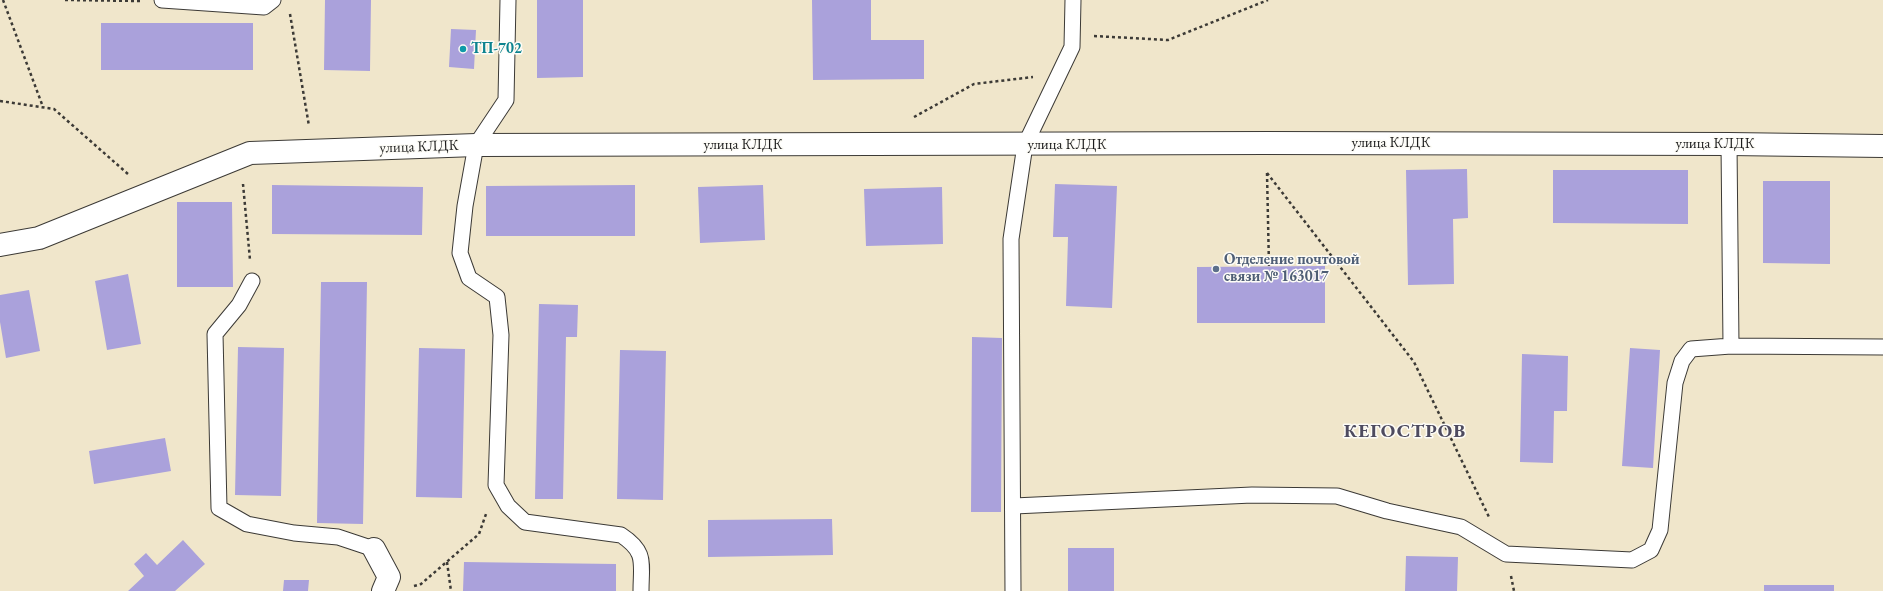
<!DOCTYPE html>
<html>
<head>
<meta charset="utf-8">
<style>
  body { margin:0 }
  canvas { display:block; background:#f0e6cb }
</style>
</head>
<body>
<canvas width="1883" height="591"></canvas>
<script>
const ctx = document.querySelector('canvas').getContext('2d');
ctx.lineJoin = 'round';
function fillPath(path, color) { ctx.fillStyle = color; ctx.fill(path, 'evenodd'); }
function strokePath(path, color, width, dash) { ctx.strokeStyle = color; ctx.lineWidth = width; ctx.lineCap = dash ? 'butt' : 'round'; ctx.setLineDash(dash || []); ctx.stroke(path); }
function drawText(font, color, halo, rows, align = 'center') {
  ctx.font = font + ' "EB Garamond",serif'; ctx.lineWidth = 3; ctx.setLineDash([]); ctx.textBaseline = 'middle'; ctx.strokeStyle = halo; ctx.fillStyle = color; for (const [text, x, y, turn = 0] of rows) {
    ctx.save(); ctx.translate(x, y); ctx.rotate((+turn || 0) * Math.PI / 180); ctx.textAlign = isNaN(turn) ? turn : align; if (halo) ctx.strokeText(text, 0, 0); ctx.fillText(text, 0, 0); ctx.restore();
  }
}
const building = new Path2D(`
  M 325,0 L 371,0 L 370,71 L 324,70 Z
  M 537,0 L 583,0 L 583,77 L 537,78 Z
  M 812,0 L 871,0 L 871,40 L 924,40 L 924,79 L 813,80 Z
  M 101,23 L 253,23 L 253,70 L 101,70 Z
  M 451,29 L 476,30 L 474,69 L 449,67 Z
  M 1467,169 L 1468,218 L 1453,219 L 1454,284 L 1408,285 L 1406,170 Z
  M 1553,170 L 1688,170 L 1688,224 L 1553,223 Z
  M 1763,181 L 1830,181 L 1830,264 L 1763,263 Z
  M 1055,184 L 1117,186 L 1112,308 L 1066,306 L 1068,237 L 1053,237 Z
  M 272,185 L 423,187 L 422,235 L 272,234 Z
  M 635,185 L 635,236 L 486,236 L 486,186 Z
  M 763,185 L 765,240 L 700,243 L 698,187 Z
  M 942,187 L 943,244 L 866,246 L 864,189 Z
  M 177,202 L 232,202 L 233,287 L 177,287 Z
  M 1325,266 L 1325,323 L 1197,323 L 1197,267 Z
  M 128,274 L 141,344 L 107,350 L 95,281 Z
  M 321,282 L 367,282 L 363,524 L 317,523 Z
  M 29,290 L 40,351 L 6,358 L 0,322 L 0,295 Z
  M 539,304 L 578,305 L 577,337 L 566,337 L 563,499 L 535,499 Z
  M 972,337 L 1002,338 L 1001,512 L 971,512 Z
  M 238,347 L 284,348 L 281,496 L 235,495 Z
  M 419,348 L 465,349 L 462,498 L 416,497 Z
  M 1630,348 L 1660,350 L 1653,468 L 1622,466 Z
  M 620,350 L 666,351 L 663,500 L 617,499 Z
  M 1522,354 L 1568,356 L 1567,411 L 1554,411 L 1553,463 L 1520,462 Z
  M 165,438 L 171,471 L 94,484 L 89,451 Z
  M 832,519 L 833,555 L 708,557 L 708,520 Z
  M 183,540 L 205,564 L 175,591 L 128,591 L 144,576 L 134,564 L 146,553 L 157,565 Z
  M 1068,548 L 1114,548 L 1114,591 L 1068,591 Z
  M 1406,556 L 1458,557 L 1457,591 L 1405,591 Z
  M 464,562 L 616,564 L 616,591 L 463,591 Z
  M 284,580 L 309,580 L 308,591 L 283,591 Z
  M 1764,585 L 1834,585 L 1834,591 L 1764,591 Z`);
const path = new Path2D(`
  M 3,0 L 43,107
  M 65,0 L 140,1
  M 290,14 L 309,126
  M 1094,36 L 1168,40 L 1268,0
  M 0,101 L 54,109 L 128,174
  M 914,117 L 974,84 L 1033,77
  M 1267,173 L 1414,362 L 1489,517
  M 1267,173 L 1269,267
  M 243,184 L 250,260
  M 447,562 L 451,591
  M 1511,576 L 1514,591
  M 414,586 L 421,584 L 479,534 L 486,514`);
const lane = new Path2D(`
  M 162,0 L 264,7 L 273,0
  M 508,0 L 506,100 L 476,145 L 465,206 L 460,253 L 469,278 L 497,297 L 501,335 L 496,485 L 508,506 L 525,522 L 621,535 C 647,552 641,563 641,591
  M 252,281 L 239,305 L 215,334 L 219,508 L 247,524 L 294,533 L 338,537 L 374,549
  M 1731,346 L 1883,347
  M 1014,506 L 1252,495 L 1337,496 L 1387,511 L 1461,527 L 1506,554 L 1632,560 L 1651,550 L 1660,530 L 1675,383 L 1682,361 L 1691,349 L 1731,346 L 1729,144
  M 1013,591 L 1011,239 L 1025,145 L 1072,47 L 1073,0`);
const street = new Path2D(`
  M 0,245 L 39,238 L 250,153 L 476,145 L 1267,143 L 1729,144 L 1883,146
  M 374,549 L 389,577 L 383,591`);
const markers = [
  [463,49,4,"#0f9aa8"],
  [1216,269,4,"#5c6f8a"]
];
const cultureNames = [
  ["ТП-702",471,49]
];
const streetNames = [
  ["улица КЛДК",1391,143],
  ["улица КЛДК",1715,144],
  ["улица КЛДК",743,145],
  ["улица КЛДК",1067,145],
  ["улица КЛДК",419,147,-2]
];
const serviceNames = [
  ["Отделение почтовой",1224,260],
  ["связи № 163017",1224,277]
];
const districtNames = [
  ["КЕГОСТРОВ",1405,432]
];
fillPath(building, '#aaa1db');
strokePath(lane, '#3c3a36', 17);
strokePath(street, '#3c3a36', 24);
strokePath(path, '#3c3a36', 2.5, [3, 3]);
strokePath(lane, '#fff', 15);
strokePath(street, '#fff', 22);
for (const [x, y, r, color] of markers) { const dot = new Path2D(); dot.arc(x, y, r, 0, 2 * Math.PI); ctx.fillStyle = color; ctx.fill(dot); strokePath(dot, '#fdfcf7', 1.5); }
drawText('bold 15px', '#0d838f', '#fdfcf7', cultureNames, 'left');
drawText('15px', '#1c1c1c', '#fdfcf7', streetNames);
drawText('bold 15px', '#4e5e75', '#fdfcf7', serviceNames, 'left');
ctx.letterSpacing = '1px';
drawText('bold 19px', '#4e4b5f', '#fdfcf7', districtNames);
ctx.letterSpacing = '0px';
</script>
</body>
</html>
